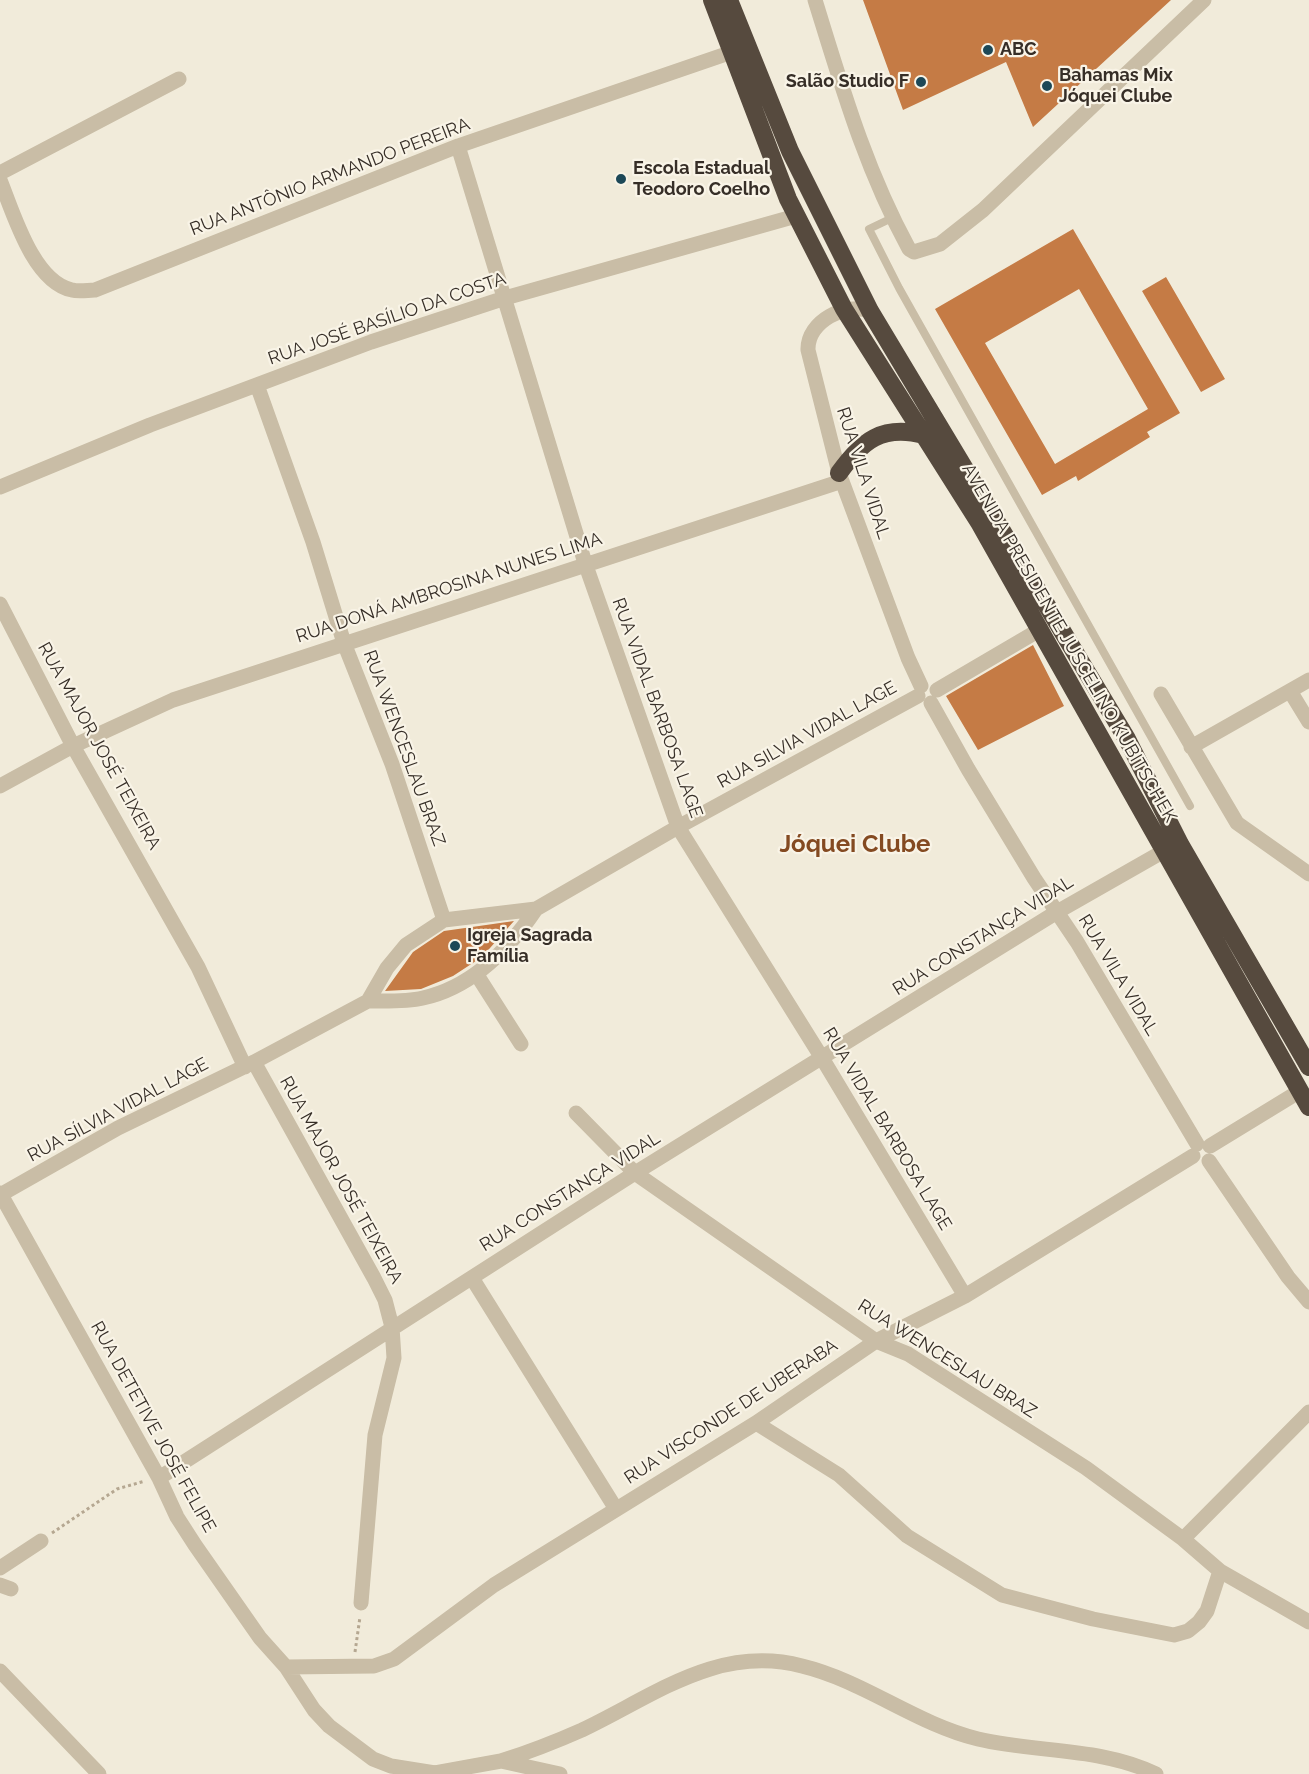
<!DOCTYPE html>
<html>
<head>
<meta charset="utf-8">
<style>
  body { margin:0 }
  canvas { display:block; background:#f1ebda }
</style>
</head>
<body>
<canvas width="1309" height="1774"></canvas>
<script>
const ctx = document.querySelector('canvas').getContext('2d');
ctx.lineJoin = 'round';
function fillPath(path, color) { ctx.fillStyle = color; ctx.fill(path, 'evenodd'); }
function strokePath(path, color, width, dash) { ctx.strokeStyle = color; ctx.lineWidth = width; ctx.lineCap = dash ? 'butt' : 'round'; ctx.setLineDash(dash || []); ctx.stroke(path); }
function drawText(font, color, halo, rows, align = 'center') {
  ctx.font = font + ' Raleway,sans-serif'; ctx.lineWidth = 4.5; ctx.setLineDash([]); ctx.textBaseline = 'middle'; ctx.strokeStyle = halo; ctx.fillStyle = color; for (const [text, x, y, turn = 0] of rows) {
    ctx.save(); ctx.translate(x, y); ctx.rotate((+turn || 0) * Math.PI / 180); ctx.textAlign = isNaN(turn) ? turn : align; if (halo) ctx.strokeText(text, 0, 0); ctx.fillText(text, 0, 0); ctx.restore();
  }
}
const building = new Path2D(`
  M 863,0 L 1171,0 L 1033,127 L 1006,62 L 903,110 Z
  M 1073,229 L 1180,413 L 1147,432 L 1150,437 L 1078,481 L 1076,476 L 1042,495 L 935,309 ZM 1079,289 L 1148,409 L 1055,464 L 985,343 Z
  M 1166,277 L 1225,379 L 1201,392 L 1142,291 Z
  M 1033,645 L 1064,706 L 978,750 L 946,696 Z
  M 514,921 L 482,957 L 453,976 L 421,989 L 385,991 L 413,952 L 444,931 Z`);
const path = new Path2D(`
  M 52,1533 L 117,1489 L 145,1481
  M 355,1652 L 360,1617`);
const lane = new Path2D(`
  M 892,218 L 869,229 L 899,288 L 1190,806`);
const street = new Path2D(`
  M 815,0 C 842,87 865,168 909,249 L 914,252 L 940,244 L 983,210 L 1204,0
  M 458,146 L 585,563 L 678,827 L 822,1058 L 965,1296
  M 0,173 L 179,79
  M 0,180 C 13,212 33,282 72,290 C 79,292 88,290 95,290 L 458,146 L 732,52
  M 870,311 C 846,302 807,321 808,350 L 839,473 L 908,658 L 921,686
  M 257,385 L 313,542 L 344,643 L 392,764 L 444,920
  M 0,487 L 150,425 L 371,342 L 505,298 L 796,216
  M 0,604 L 73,746 L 198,967 L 245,1067
  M 937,690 L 1041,629
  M 1290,691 L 1309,722
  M 1161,694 L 1237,823 L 1309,874
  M 931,703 L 968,769 L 1034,878 L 1077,942 L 1197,1144
  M 1191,747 L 1309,680
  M 0,786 L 73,746 L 173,700 L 842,481
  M 477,975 L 521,1044
  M 368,1001 C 386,1001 406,1002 423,998 C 473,987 509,949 536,909
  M 254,1062 L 374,1278 L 385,1300 L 392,1327 L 394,1358 L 375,1435 L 361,1603
  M 576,1113 L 635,1173 L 876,1341 L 908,1354 L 1086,1468 L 1183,1539 L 1220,1571 L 1309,1622
  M 1210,1146 L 1300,1091
  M 1209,1161 L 1288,1277 L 1309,1302
  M 0,1193 L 159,1478 L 177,1517 L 195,1545 L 260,1638 L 286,1667 L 314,1710 L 329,1726 L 373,1759 L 391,1766 L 435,1773 L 501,1761 L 560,1774
  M 0,1195 L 118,1128 L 254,1062 L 368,1001 L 387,968 L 406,945 L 444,920 L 536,909 L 678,827 L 918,696
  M 472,1278 L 616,1509
  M 756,1423 L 839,1475 L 907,1536 L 1002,1595 L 1093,1619 L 1174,1635 L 1188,1631 L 1199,1622 L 1207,1611 L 1220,1571
  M 159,1478 L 635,1173 L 1057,912 L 1164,851
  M 1183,1539 L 1309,1412
  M 0,1568 L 41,1541
  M 0,1585 L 11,1589
  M 286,1667 L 374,1666 L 394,1659 L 494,1585 L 756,1423 L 876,1341 L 965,1296 L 1193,1156
  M 0,1671 L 99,1774
  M 501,1761 C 529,1752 555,1742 582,1730 C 654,1696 718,1644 802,1666 C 864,1681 916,1724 978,1739 C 1037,1753 1101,1747 1156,1774`);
const highway = new Path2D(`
  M 712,0 L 788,199 L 844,309 L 980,524 L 1309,1107
  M 729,0 L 790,151 L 870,311 L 1127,739 L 1180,844 L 1309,1067
  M 839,473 C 862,441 882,424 924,435`);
const markers = [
  [988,50,6,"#1d4857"],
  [921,82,6,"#1d4857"],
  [1047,86,6,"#1d4857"],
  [621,179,6,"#1d4857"],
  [455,946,6,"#1d4857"]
];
const poiNames = [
  ["ABC",1000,50],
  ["Bahamas Mix",1059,76],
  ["Jóquei Clube",1059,97],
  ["Salão Studio F",909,82,"right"],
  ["Escola Estadual",633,169],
  ["Teodoro Coelho",633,190],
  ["Igreja Sagrada",467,936],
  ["Família",467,957]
];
const streetNames = [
  ["RUA ANTÔNIO ARMANDO PEREIRA",330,177,-21],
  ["RUA JOSÉ BASÍLIO DA COSTA",387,319,-19],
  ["RUA VILA VIDAL",863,473,72],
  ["RUA DONÁ AMBROSINA NUNES LIMA",449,588,-18],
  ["AVENIDA PRESIDENTE JUSCELINO KUBITSCHEK",1069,643,60],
  ["RUA VIDAL BARBOSA LAGE",657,708,70],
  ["RUA SILVIA VIDAL LAGE",807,735,-29],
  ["RUA MAJOR JOSÉ TEIXEIRA",99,746,61],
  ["RUA WENCESLAU BRAZ",404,748,70],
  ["RUA CONSTANÇA VIDAL",983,936,-32],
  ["RUA VILA VIDAL",1118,975,59],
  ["RUA SÍLVIA VIDAL LAGE",118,1110,-28],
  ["RUA VIDAL BARBOSA LAGE",887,1129,59],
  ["RUA MAJOR JOSÉ TEIXEIRA",341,1180,61],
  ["RUA CONSTANÇA VIDAL",570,1192,-32],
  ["RUA WENCESLAU BRAZ",947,1359,32],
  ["RUA VISCONDE DE UBERABA",731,1412,-33],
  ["RUA DETETIVE JOSÉ FELIPE",153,1427,61]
];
const districtNames = [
  ["Jóquei Clube",855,845]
];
fillPath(building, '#c57b45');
strokePath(path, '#b5a791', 3, [3, 3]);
strokePath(lane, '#c9bda6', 8);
strokePath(street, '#c9bda6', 15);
strokePath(highway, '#564a3e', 18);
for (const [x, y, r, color] of markers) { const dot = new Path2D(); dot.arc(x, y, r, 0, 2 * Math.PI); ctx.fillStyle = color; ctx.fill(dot); strokePath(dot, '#f9f4e7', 2); }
drawText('bold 18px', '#362e27', '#f9f4e7', poiNames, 'left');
drawText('18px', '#362e27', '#f9f4e7', streetNames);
drawText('bold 24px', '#844a21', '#f9f4e7', districtNames);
</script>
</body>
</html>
